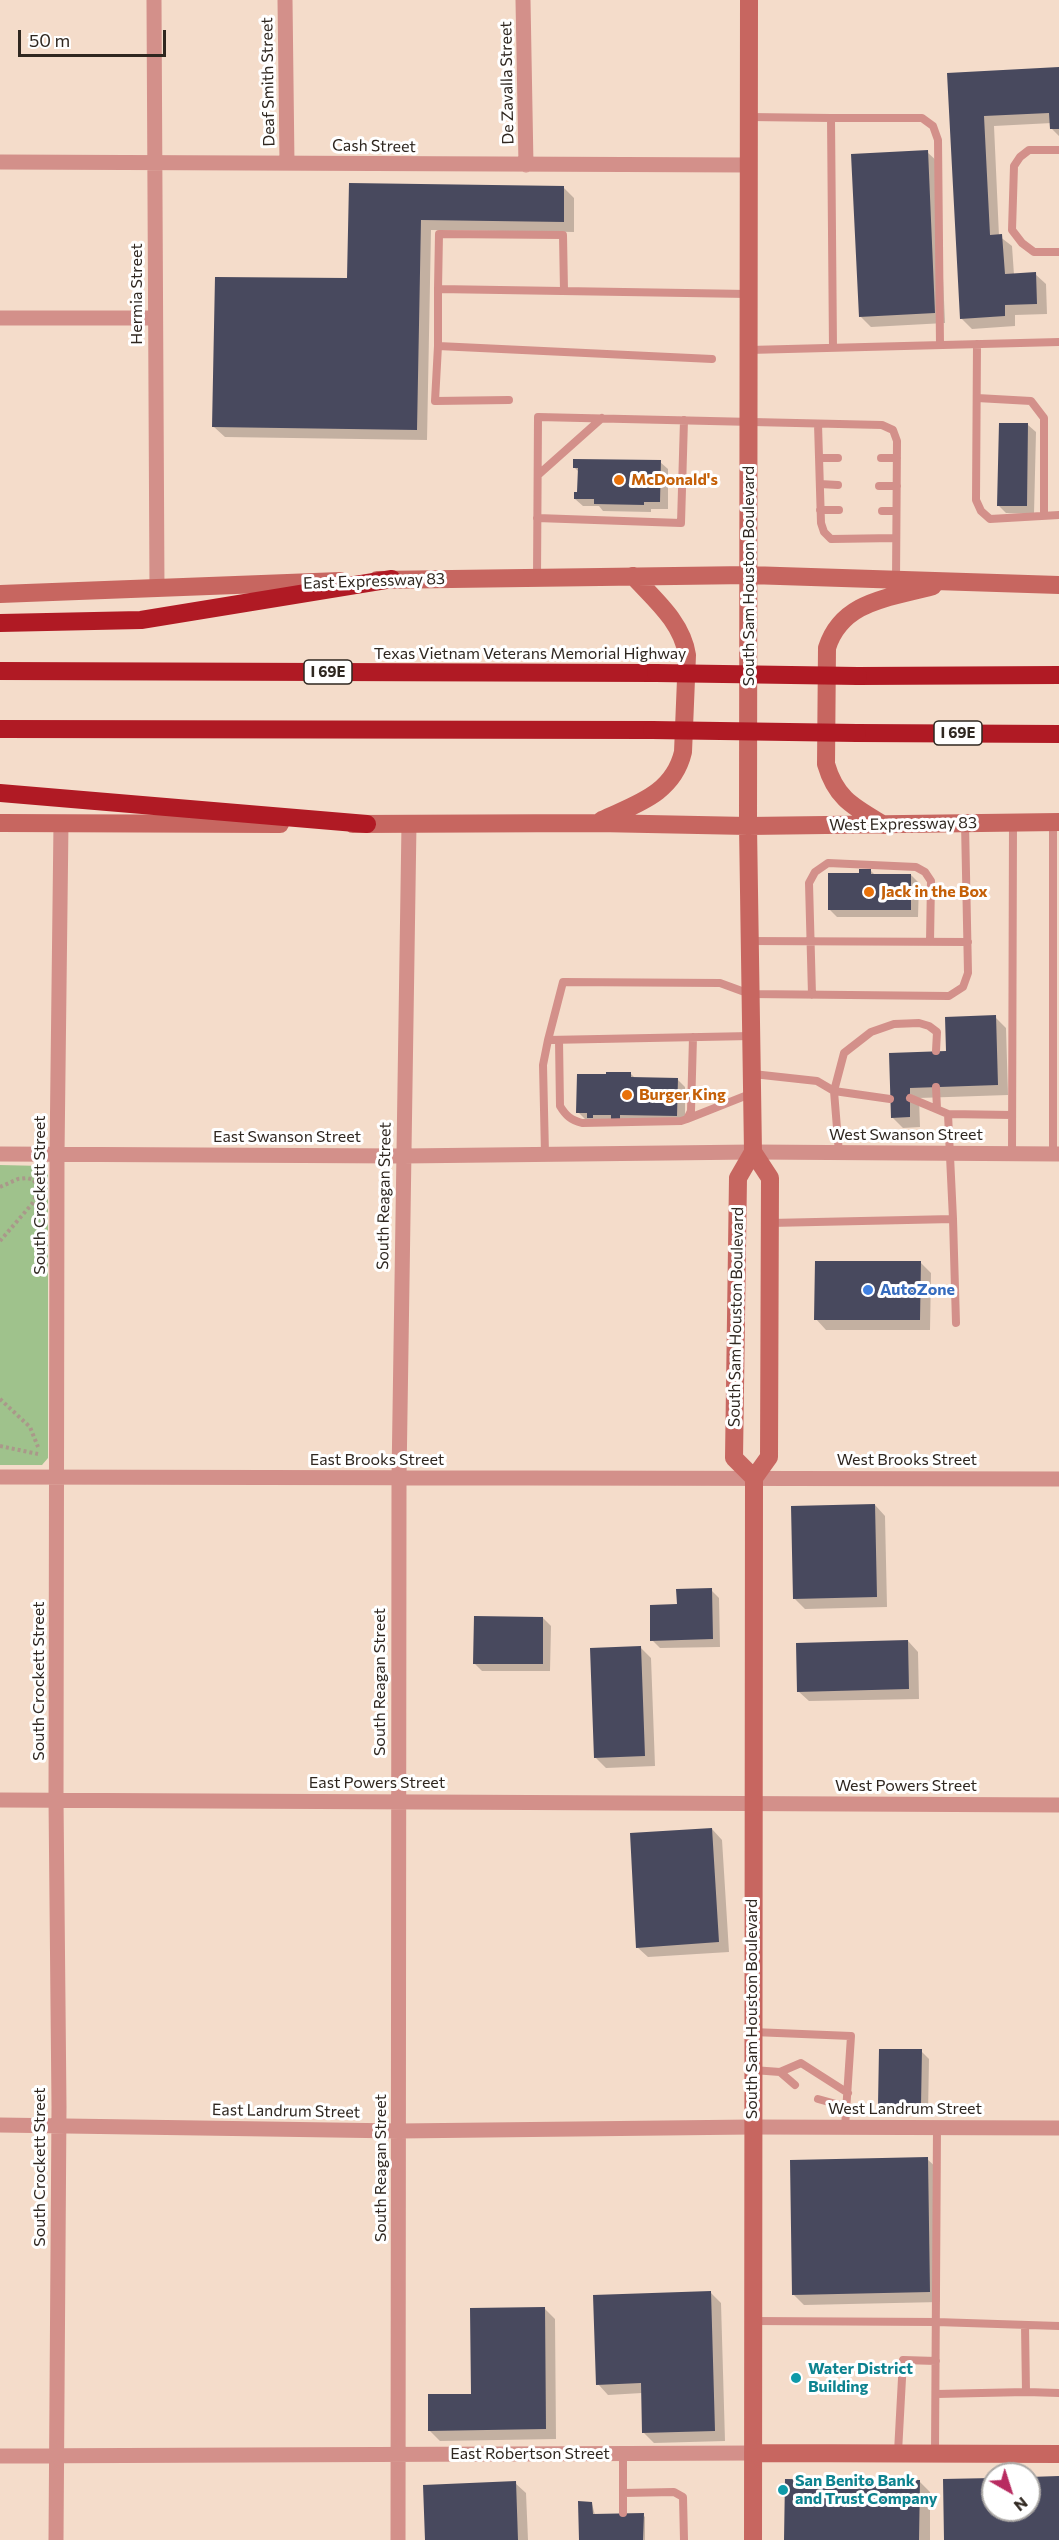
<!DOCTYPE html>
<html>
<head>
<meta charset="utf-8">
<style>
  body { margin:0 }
  #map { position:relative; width:1059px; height:2540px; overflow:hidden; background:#f4dcca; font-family:Commissioner,sans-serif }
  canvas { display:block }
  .north { position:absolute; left:981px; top:2462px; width:60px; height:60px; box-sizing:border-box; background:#fff; border:2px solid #aca9a6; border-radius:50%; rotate:141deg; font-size:16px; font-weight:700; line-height:24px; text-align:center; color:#2f2720 }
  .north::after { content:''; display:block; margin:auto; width:21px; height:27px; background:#b82b60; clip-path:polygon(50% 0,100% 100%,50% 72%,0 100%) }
  .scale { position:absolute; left:18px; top:30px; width:148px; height:27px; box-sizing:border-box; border:3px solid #2f2720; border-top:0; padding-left:8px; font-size:18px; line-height:21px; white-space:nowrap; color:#2f2720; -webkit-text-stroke:4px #fff; paint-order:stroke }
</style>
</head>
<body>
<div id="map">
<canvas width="1059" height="2540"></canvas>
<div class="north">N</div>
<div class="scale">50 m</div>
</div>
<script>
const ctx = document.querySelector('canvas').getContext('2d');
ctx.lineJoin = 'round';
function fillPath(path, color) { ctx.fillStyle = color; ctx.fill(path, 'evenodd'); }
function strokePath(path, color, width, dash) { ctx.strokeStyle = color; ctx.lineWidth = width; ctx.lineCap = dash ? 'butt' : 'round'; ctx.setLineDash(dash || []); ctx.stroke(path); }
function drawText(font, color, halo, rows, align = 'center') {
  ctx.font = font + ' Commissioner,sans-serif'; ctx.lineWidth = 6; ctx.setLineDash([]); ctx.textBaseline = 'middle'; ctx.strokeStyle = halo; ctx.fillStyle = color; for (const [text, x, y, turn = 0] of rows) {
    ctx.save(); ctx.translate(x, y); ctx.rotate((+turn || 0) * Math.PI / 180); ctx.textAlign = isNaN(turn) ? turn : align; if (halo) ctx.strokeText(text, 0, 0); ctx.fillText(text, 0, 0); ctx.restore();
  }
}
const green = new Path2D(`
  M 0,1165 L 43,1166 L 48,1173 L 48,1458 L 42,1465 L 0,1465 Z`);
const shadow = new Path2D(`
  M 1059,68 L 1059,136 L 1052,129 L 1052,123 L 994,126 L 999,236 L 1012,246 L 1014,275 L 1035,274 L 1046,284 L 1047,314 L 1015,315 L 1015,326 L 972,329 L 961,318 L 948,74 Z
  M 927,152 L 938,162 L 945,323 L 871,327 L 860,316 Z
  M 350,185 L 563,187 L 574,198 L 574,232 L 431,230 L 427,440 L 225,437 L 214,427 L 349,280 Z
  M 1028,425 L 1036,432 L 1034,514 L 1006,513 L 998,505 Z
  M 660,462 L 668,469 L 668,509 L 651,509 L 651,512 L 603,511 L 599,506 L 583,506 L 575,499 L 579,493 L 579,472 L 574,467 Z
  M 871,871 L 875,875 L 911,875 L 919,883 L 918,917 L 837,917 L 829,909 L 861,875 Z
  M 995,1017 L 1006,1028 L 1008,1095 L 919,1098 L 920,1127 L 903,1128 L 892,1117 L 890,1054 L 947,1052 Z
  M 631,1074 L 636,1079 L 677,1079 L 685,1087 L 685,1123 L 628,1123 L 627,1126 L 621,1126 L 617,1122 L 586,1120 L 578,1112 Z
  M 921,1263 L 931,1273 L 930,1330 L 826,1330 L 816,1319 Z
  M 875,1505 L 885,1516 L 887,1607 L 805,1609 L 794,1598 Z
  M 711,1590 L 719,1598 L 720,1647 L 660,1648 L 652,1640 L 678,1605 Z
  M 543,1618 L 551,1626 L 550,1671 L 482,1671 L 474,1663 Z
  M 908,1641 L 918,1652 L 919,1699 L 809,1701 L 798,1691 Z
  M 640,1647 L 651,1658 L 655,1766 L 606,1768 L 595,1757 Z
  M 712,1829 L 722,1840 L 729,1952 L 648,1957 L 637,1947 Z
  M 921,2051 L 929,2059 L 928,2113 L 888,2113 L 880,2105 Z
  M 927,2159 L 938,2169 L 940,2302 L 804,2305 L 793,2294 Z
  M 710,2292 L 721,2303 L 725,2441 L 654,2443 L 644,2433 L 642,2393 L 608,2395 L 598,2384 Z
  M 544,2308 L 555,2319 L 556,2439 L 440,2441 L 429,2430 L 473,2395 Z
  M 919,2481 L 930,2492 L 930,2540 L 786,2540 Z
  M 515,2483 L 526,2493 L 528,2540 L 427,2540 Z
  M 592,2504 L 595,2515 L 643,2515 L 645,2517 L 645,2540 L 581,2540 Z`);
const building = new Path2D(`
  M 1059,67 L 1059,129 L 1050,129 L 1049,113 L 984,116 L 990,235 L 1002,234 L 1005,274 L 1036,272 L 1037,304 L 1005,305 L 1005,316 L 960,319 L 947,73 Z
  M 928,150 L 935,313 L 859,317 L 851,154 Z
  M 349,183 L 564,186 L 564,222 L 421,220 L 417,430 L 212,427 L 215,277 L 347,278 Z
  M 999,423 L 1028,423 L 1027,506 L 997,506 Z
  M 573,459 L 661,460 L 660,502 L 644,502 L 644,505 L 594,504 L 594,499 L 574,499 L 574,492 L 577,492 L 578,468 L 573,468 Z
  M 859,869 L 871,869 L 871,874 L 911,874 L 911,910 L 828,910 L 828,873 L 859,873 Z
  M 996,1015 L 998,1085 L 910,1088 L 910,1117 L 891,1118 L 889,1053 L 946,1051 L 945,1017 Z
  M 606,1072 L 631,1072 L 631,1077 L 678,1078 L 677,1116 L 620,1115 L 620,1119 L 611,1119 L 611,1115 L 593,1115 L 593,1118 L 587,1118 L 587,1113 L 576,1113 L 577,1074 L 606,1074 Z
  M 815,1261 L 921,1261 L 920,1320 L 814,1320 Z
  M 875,1504 L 877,1597 L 793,1599 L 791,1506 Z
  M 712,1588 L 713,1639 L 650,1641 L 650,1605 L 677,1604 L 676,1589 Z
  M 474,1616 L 543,1617 L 543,1664 L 473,1664 Z
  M 908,1640 L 909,1689 L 797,1692 L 796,1643 Z
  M 641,1646 L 645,1756 L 594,1758 L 590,1648 Z
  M 712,1828 L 719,1942 L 636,1948 L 630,1833 Z
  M 879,2049 L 922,2049 L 921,2106 L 878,2105 Z
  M 928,2157 L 930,2292 L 792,2295 L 790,2160 Z
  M 711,2291 L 715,2431 L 642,2433 L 641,2383 L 596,2385 L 593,2295 Z
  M 545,2307 L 546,2429 L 428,2431 L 428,2394 L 471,2394 L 470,2308 Z
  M 1059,2476 L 1059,2540 L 944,2540 L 943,2479 L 993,2478 L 993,2510 L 1029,2510 L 1029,2477 Z
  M 785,2479 L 920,2480 L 919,2540 L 784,2540 Z
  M 516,2481 L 518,2540 L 425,2540 L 423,2485 Z
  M 578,2501 L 592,2502 L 593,2514 L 644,2513 L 643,2540 L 579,2540 Z`);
const path = new Path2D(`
  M 0,1187 L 18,1179 L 27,1178 L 34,1180 L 38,1192 L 32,1204 L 0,1241
  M 0,1399 L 30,1427 L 38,1447
  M 0,1446 L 38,1454`);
const lane = new Path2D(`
  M 749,117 L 831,118 L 833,348
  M 831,118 L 922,118 L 933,126 L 938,140 L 940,345
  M 1059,150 L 1029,150 L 1020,157 L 1014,166 L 1012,230 L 1022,243 L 1034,252 L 1059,252
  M 438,289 L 439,234 L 563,235 L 564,291
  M 977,344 L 976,500 L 981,511 L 990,519 L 1059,515
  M 438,346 L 435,401 L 509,400
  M 749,350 L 1059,342
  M 712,359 L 438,346 L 438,289 L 748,294
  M 977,398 L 1031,401 L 1044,418 L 1044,516
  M 818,424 L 821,523 L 824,532 L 831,539 L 896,538
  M 819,458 L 838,458
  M 881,458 L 897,458
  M 538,475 L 602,418
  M 820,484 L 838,485
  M 879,486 L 897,486
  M 820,510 L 839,510
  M 882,511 L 896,511
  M 537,518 L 681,523 L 684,420
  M 537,577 L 538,417 L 882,425 L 893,430 L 897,441 L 896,580
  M 1053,822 L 1053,1154
  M 750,941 L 968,942
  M 812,995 L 809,883 L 815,872 L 828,863 L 916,867 L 925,872 L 931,881 L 930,942
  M 548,1040 L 563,982 L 720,983 L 750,994 L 949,996 L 963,987 L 968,973 L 965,823
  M 559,1040 L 560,1106 C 566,1116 571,1120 582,1123 L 681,1121 L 687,1119 L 691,1111 L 693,1037
  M 753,1074 L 817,1081 L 834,1091 L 890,1099
  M 936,1087 L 937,1109
  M 910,1098 L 948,1114 L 1012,1115
  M 687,1119 L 750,1094
  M 839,1153 L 834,1091 L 844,1053 L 871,1032 L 894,1024 L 919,1023 L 929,1026 L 937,1032 L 936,1051
  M 545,1154 L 543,1065 L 548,1040 L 751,1036
  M 1012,1154 L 1013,823
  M 953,1219 L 956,1323
  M 770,1223 L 953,1219 L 948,1114
  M 753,2032 L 851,2036 L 845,2127
  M 753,2070 L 780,2072 L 795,2085
  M 780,2072 L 801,2063 L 848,2093
  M 818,2099 L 847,2107
  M 754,2321 L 936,2322 L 1059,2326
  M 1025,2325 L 1026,2392 L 1059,2393
  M 937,2394 L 1026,2392
  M 898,2452 L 903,2360 L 936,2361
  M 935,2452 L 937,2127
  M 623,2493 L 674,2492 L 683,2497 L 684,2540
  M 623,2513 L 623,2453`);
const street = new Path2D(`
  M 154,0 L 157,589
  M 285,0 L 287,163
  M 523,0 L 526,165
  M 0,162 L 748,165
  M 0,318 L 155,318
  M 0,1154 L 403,1156 L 753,1152 L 1059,1154
  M 0,1477 L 1059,1479
  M 0,1800 L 1059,1805
  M 0,2125 L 399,2131 L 752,2127 L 1059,2128
  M 0,2456 L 753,2453
  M 56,2540 L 59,2107 L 56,1799 L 57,1154 L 61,823
  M 398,2540 L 399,1478 L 409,824`);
const secondary = new Path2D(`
  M 749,0 L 748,826 L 753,1152 L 738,1178 L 734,1458 L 754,1478
  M 377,580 L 749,575 L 1059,585
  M 0,594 L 340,581
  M 602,820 C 636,804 673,794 683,752 L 687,655 C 682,622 655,600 633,576
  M 0,823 L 280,824
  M 353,824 L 598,823 L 748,826 L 1059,822
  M 884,825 C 854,807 836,799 826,764 L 827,648 C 842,600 891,598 933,586
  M 753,1152 L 770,1178 L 769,1457 L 754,1478 L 753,2540
  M 753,2453 L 1059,2454`);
const highway = new Path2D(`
  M 0,623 L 141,620 L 392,579
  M 0,671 L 656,673
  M 858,676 L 1059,675
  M 0,729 L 652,730
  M 857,733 L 1059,734
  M 0,793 L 367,824`);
const highwayBridge = new Path2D(`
  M 656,673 L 858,676
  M 652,730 L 857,733`);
const markers = [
  [619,480,6,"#e8710a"],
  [869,892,6,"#e8710a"],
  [627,1095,6,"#e8710a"],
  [868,1290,6,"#3f7fe0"],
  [796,2378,6,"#0f9aa8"],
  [783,2490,6,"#0f9aa8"]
];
const shields = [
  [328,672,48],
  [958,733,48]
];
const shieldNames = [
  ["I 69E",328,672],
  ["I 69E",958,733]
];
const streetNames = [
  ["Deaf Smith Street",268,82,-91],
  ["De Zavalla Street",507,83,-91],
  ["Cash Street",374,146,1],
  ["Hermia Street",137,294,-90],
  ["South Sam Houston Boulevard",749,576,-90],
  ["East Expressway 83",374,581,-2],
  ["Texas Vietnam Veterans Memorial Highway",530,654],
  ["West Expressway 83",903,824,-1],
  ["West Swanson Street",906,1135],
  ["East Swanson Street",287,1137],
  ["South Crockett Street",40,1195,-90],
  ["South Reagan Street",384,1196,-89],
  ["South Sam Houston Boulevard",736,1317,-89],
  ["East Brooks Street",377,1460],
  ["West Brooks Street",907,1460],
  ["South Crockett Street",39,1681,-90],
  ["South Reagan Street",380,1682,-90],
  ["East Powers Street",377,1783],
  ["West Powers Street",906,1786],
  ["South Sam Houston Boulevard",752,2009,-90],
  ["West Landrum Street",905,2109],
  ["East Landrum Street",286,2111,1],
  ["South Crockett Street",40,2167,-90],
  ["South Reagan Street",381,2168,-90],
  ["East Robertson Street",530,2454]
];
const foodNames = [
  ["McDonald's",631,480],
  ["Jack in the Box",881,892],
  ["Burger King",639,1095]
];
const shopNames = [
  ["AutoZone",880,1290]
];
const cultureNames = [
  ["Water District",808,2369],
  ["Building",808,2387],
  ["San Benito Bank",795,2481],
  ["and Trust Company",795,2499]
];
fillPath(green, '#9fc28c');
fillPath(shadow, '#0003');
fillPath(building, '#48495e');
strokePath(path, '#aa988a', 4, [3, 3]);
strokePath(lane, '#d3908a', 8);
strokePath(street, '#d3908a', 15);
strokePath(secondary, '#c76660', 18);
strokePath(highway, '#b01a24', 18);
strokePath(highwayBridge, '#b01a24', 18);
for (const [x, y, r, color] of markers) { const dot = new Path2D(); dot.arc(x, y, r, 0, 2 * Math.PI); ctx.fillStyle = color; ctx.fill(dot); strokePath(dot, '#fff', 2); }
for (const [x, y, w] of shields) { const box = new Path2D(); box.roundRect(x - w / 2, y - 12, w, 24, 4.5); ctx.fillStyle = '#fff'; ctx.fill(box); strokePath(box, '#2f2720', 1.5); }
drawText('bold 15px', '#2f2720', null, shieldNames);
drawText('16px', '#2f2720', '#fff', streetNames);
drawText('bold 16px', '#c56008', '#fff', foodNames, 'left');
drawText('bold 16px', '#366cbe', '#fff', shopNames, 'left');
drawText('bold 16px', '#0d838f', '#fff', cultureNames, 'left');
</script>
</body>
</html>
